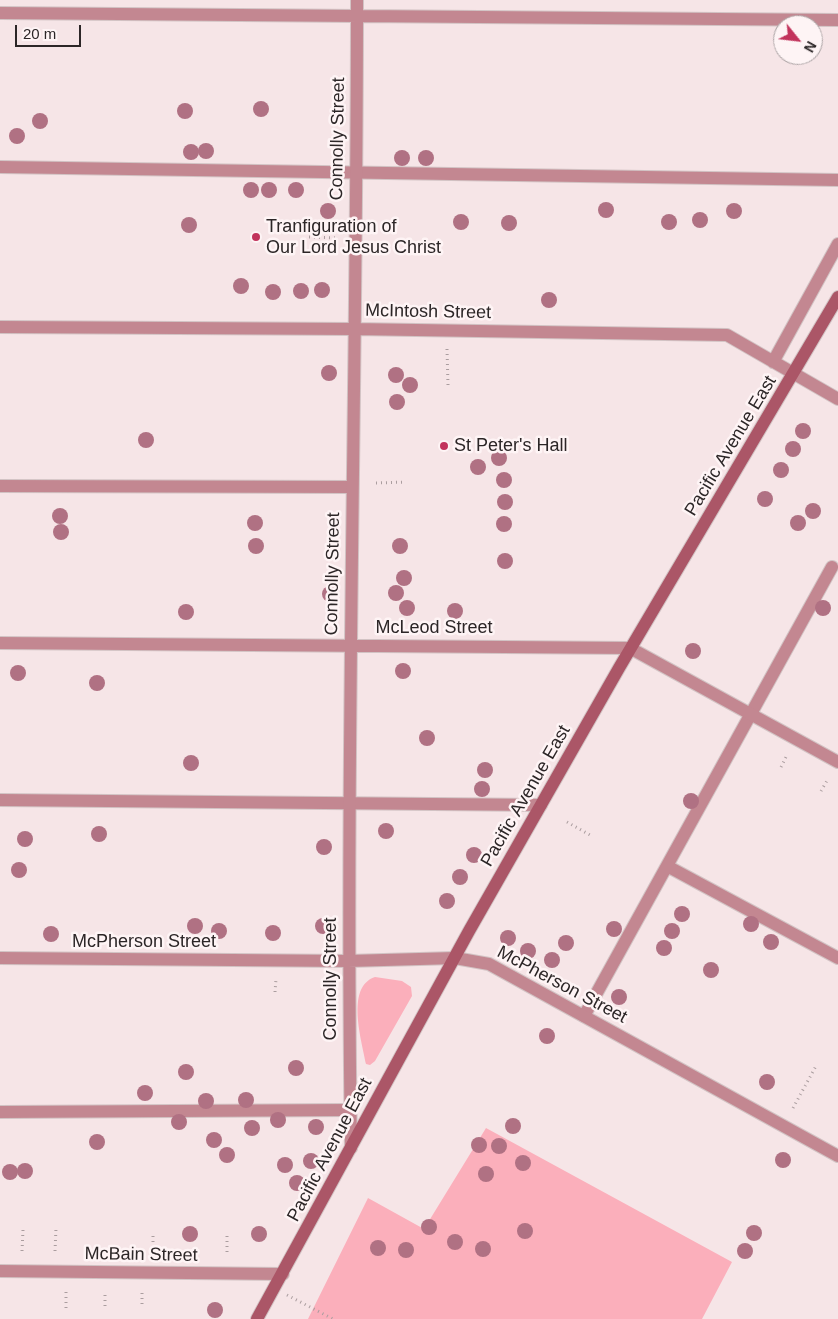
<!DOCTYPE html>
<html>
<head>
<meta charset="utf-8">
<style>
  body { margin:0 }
  #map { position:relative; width:838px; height:1319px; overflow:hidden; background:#f6e5e7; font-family:Arial,sans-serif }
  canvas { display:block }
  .north { position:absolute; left:773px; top:15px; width:50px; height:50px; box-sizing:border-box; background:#fef4f5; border:1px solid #aaa2a3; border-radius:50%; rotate:119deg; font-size:14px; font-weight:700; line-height:20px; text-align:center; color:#2c2627 }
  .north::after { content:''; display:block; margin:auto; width:18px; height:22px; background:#c2335c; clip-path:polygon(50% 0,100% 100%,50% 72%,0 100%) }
  .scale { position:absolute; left:15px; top:25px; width:66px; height:22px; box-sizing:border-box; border:2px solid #2c2627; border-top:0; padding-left:6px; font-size:15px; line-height:18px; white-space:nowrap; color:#2c2627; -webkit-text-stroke:4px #fef4f5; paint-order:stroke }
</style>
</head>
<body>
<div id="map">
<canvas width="838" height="1319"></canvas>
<div class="north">N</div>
<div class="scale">20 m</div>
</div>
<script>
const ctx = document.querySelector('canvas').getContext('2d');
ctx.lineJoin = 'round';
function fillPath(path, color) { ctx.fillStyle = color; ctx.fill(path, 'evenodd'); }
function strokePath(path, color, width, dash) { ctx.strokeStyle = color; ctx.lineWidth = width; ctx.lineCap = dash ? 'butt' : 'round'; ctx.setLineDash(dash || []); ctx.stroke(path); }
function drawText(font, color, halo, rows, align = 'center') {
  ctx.font = font + ' Arial,sans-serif'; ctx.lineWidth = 5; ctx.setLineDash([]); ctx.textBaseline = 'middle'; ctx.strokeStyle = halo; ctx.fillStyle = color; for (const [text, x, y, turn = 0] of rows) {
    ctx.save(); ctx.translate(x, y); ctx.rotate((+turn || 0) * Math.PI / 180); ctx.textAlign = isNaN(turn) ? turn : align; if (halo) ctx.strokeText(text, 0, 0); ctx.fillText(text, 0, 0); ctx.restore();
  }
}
const green = new Path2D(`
  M 375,977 L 402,981 L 411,987 L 412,996 L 375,1061 L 370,1065 L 366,1064 C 362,1041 345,987 375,977 Z
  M 486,1128 L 732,1262 L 702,1319 L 308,1319 L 368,1198 L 424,1229 Z`);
const path = new Path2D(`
  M 309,237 L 338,238
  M 447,349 L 448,385
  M 376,483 L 406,482
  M 781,767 L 786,757
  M 821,791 L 828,779
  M 567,822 L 590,835
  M 275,992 L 276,979
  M 793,1108 L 816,1066
  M 22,1251 L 23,1230
  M 55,1251 L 56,1228
  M 153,1252 L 153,1233
  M 227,1252 L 227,1232
  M 142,1293 L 142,1305
  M 287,1295 L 333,1319
  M 105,1306 L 105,1293
  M 66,1308 L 66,1292`);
const lane = new Path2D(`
  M 0,167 L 838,180
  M 0,486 L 352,487
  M 0,800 L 541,805
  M 667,866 L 838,958
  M 584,1016 L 832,567
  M 0,1112 L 350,1110`);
const street = new Path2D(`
  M 0,13 L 838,20
  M 0,327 L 354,329 L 727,335 L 838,399
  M 773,362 L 838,244
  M 0,643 L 630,648 L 838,762
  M 0,958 L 348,961 L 455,958 L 489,964 L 838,1156
  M 351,1148 C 345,765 357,383 357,0
  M 0,1271 L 283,1274`);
const secondary = new Path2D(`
  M 257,1319 L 469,931 L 619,668 L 838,297`);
const trees = [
  [261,109],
  [185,111],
  [40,121],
  [17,136],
  [206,151],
  [191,152],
  [402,158],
  [426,158],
  [251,190],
  [269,190],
  [296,190],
  [606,210],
  [328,211],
  [734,211],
  [700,220],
  [461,222],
  [669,222],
  [509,223],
  [189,225],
  [241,286],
  [322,290],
  [301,291],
  [273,292],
  [549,300],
  [329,373],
  [396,375],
  [410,385],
  [397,402],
  [803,431],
  [146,440],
  [793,449],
  [499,458],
  [478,467],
  [781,470],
  [504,480],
  [765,499],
  [505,502],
  [813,511],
  [60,516],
  [255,523],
  [798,523],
  [504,524],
  [61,532],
  [256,546],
  [400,546],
  [505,561],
  [404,578],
  [396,593],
  [330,594],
  [407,608],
  [823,608],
  [455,611],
  [186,612],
  [693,651],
  [403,671],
  [18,673],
  [97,683],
  [427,738],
  [191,763],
  [485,770],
  [482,789],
  [691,801],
  [386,831],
  [99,834],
  [25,839],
  [324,847],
  [474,855],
  [19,870],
  [460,877],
  [447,901],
  [682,914],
  [751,924],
  [195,926],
  [323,926],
  [614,929],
  [219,931],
  [672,931],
  [273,933],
  [51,934],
  [508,938],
  [771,942],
  [566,943],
  [664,948],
  [528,951],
  [552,960],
  [711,970],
  [619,997],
  [547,1036],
  [296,1068],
  [186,1072],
  [767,1082],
  [145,1093],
  [246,1100],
  [206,1101],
  [278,1120],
  [179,1122],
  [513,1126],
  [316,1127],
  [252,1128],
  [214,1140],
  [97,1142],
  [479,1145],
  [499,1146],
  [227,1155],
  [783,1160],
  [311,1161],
  [523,1163],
  [285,1165],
  [25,1171],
  [10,1172],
  [486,1174],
  [297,1183],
  [429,1227],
  [525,1231],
  [754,1233],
  [190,1234],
  [259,1234],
  [455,1242],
  [378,1248],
  [483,1249],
  [406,1250],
  [745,1251],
  [215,1310]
];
const markers = [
  [256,237,5,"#c2335c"],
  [444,446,5,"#c2335c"]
];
const streetNames = [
  ["Connolly Street",338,139,-89],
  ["McIntosh Street",428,312,1],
  ["Pacific Avenue East",731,446,-59],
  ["Connolly Street",333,574,-89],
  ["McLeod Street",434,628],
  ["Pacific Avenue East",526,796,-60],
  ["McPherson Street",144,942],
  ["Connolly Street",331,979,-90],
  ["McPherson Street",562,985,28],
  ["Pacific Avenue East",330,1150,-62],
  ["McBain Street",141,1255,1]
];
const poiNames = [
  ["Tranfiguration of",266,227],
  ["Our Lord Jesus Christ",266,248],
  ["St Peter's Hall",454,446]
];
fillPath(green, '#fbafbb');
strokePath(lane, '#d2c3c4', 14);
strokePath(street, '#d2c3c4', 14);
strokePath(secondary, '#d2c3c4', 14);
strokePath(path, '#aa9d9f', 3, [1, 4]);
strokePath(lane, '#c38791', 12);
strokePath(street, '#c38791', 12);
strokePath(secondary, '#ab5667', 12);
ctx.fillStyle = '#b07183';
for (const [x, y] of trees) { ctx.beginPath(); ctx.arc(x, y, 8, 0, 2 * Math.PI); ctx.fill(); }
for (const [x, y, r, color] of markers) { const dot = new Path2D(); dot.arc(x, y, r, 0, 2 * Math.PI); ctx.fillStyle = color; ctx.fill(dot); strokePath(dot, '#fef4f5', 2); }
drawText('18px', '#2c2627', '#fef4f5', streetNames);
drawText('18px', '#2c2627', '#fef4f5', poiNames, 'left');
</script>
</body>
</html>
